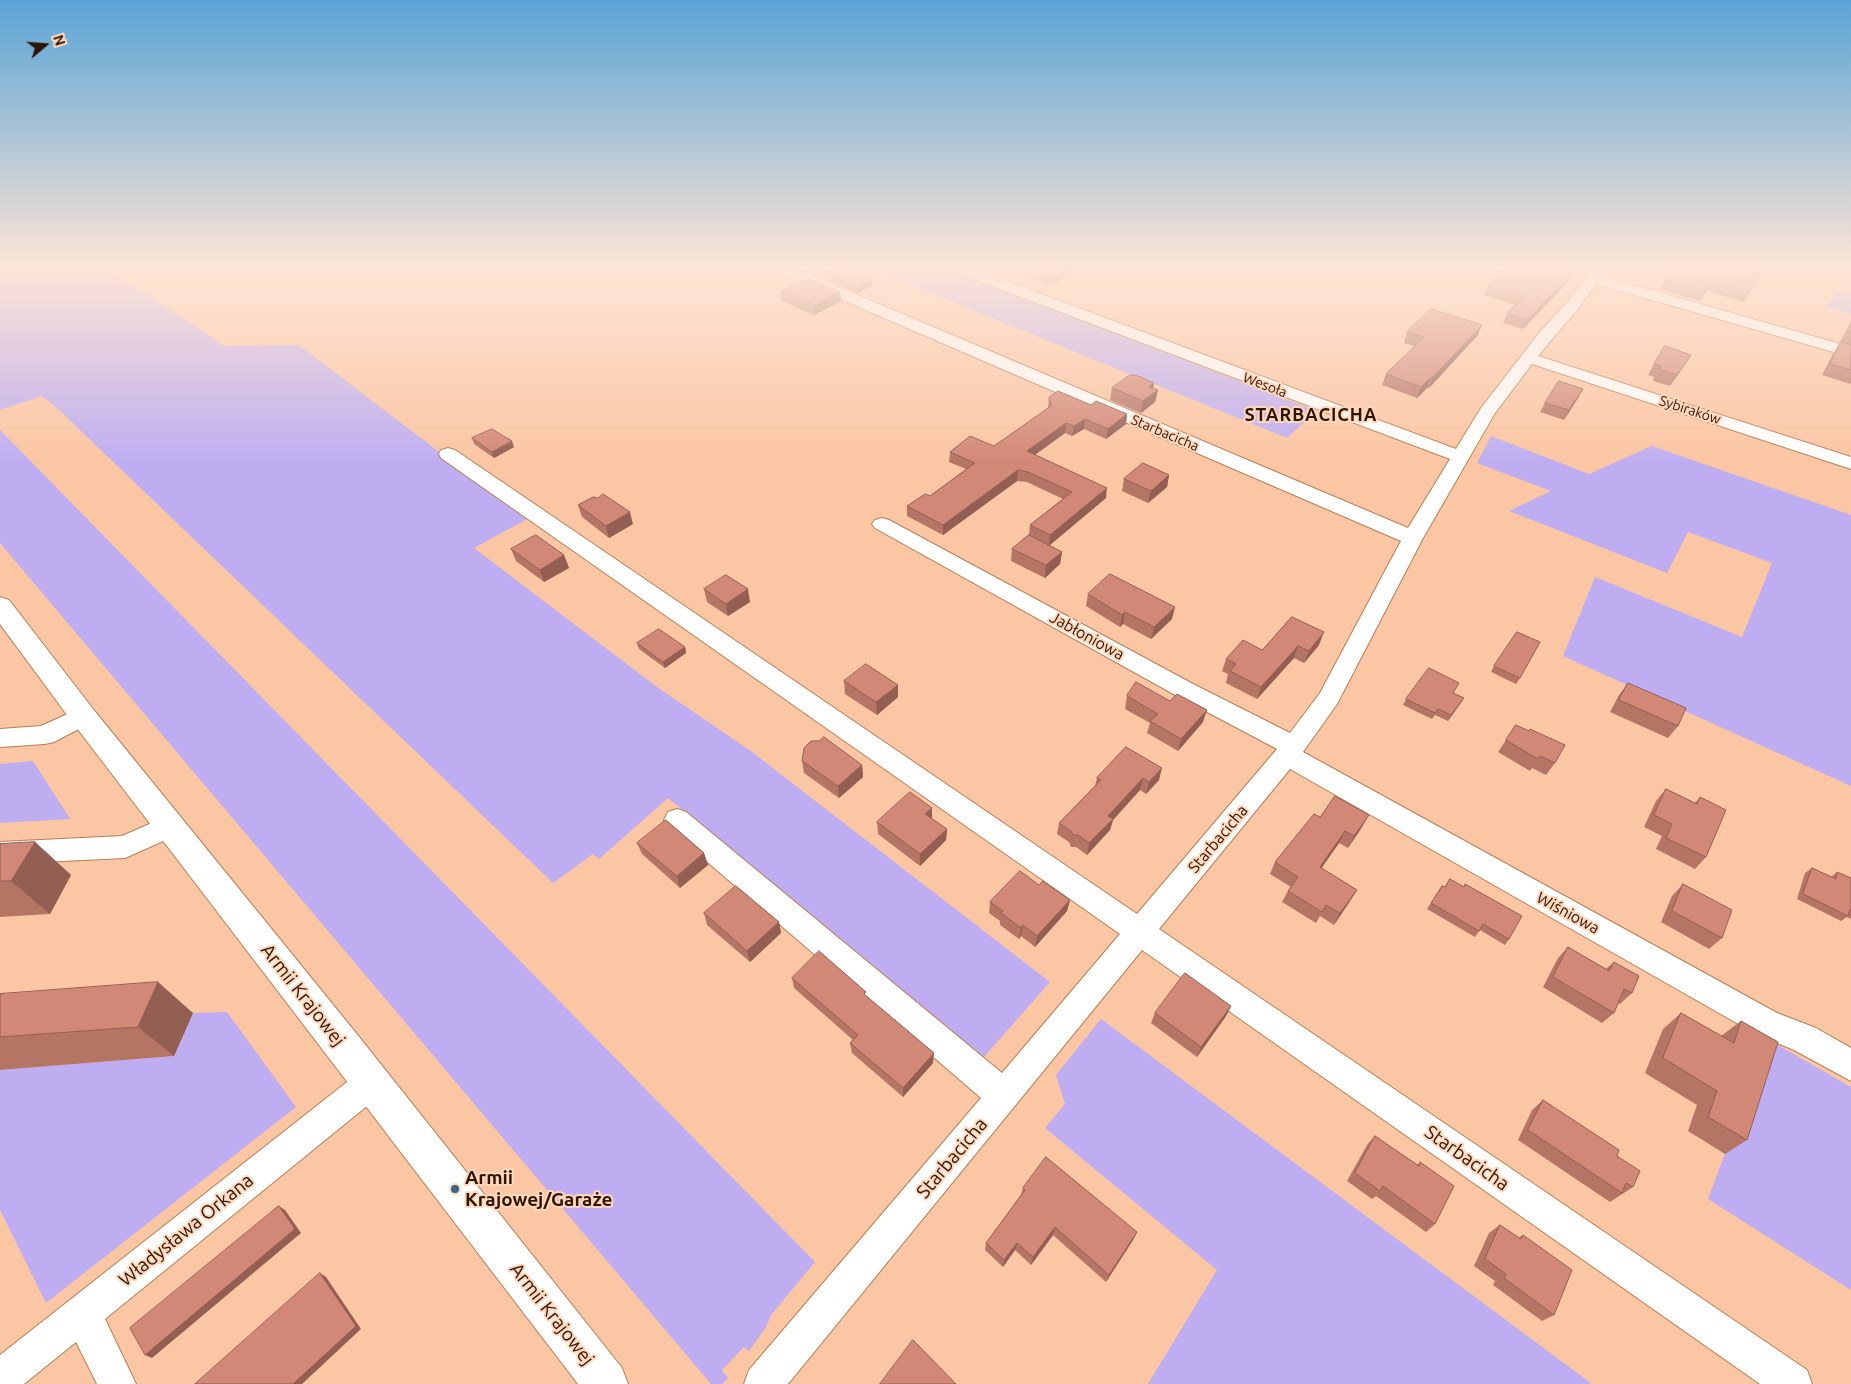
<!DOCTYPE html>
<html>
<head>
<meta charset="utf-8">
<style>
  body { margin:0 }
  #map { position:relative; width:1851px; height:1384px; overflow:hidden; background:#fbc6a3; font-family:Ubuntu,sans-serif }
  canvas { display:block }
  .north { position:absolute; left:20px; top:20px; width:50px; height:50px; -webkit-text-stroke:4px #ffd7bc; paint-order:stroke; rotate:72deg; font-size:14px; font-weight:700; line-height:20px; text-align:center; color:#2e1605 }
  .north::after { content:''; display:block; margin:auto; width:18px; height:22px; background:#2e1605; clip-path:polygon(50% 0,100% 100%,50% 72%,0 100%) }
</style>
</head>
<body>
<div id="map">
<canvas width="1851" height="1384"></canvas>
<div class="north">N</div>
</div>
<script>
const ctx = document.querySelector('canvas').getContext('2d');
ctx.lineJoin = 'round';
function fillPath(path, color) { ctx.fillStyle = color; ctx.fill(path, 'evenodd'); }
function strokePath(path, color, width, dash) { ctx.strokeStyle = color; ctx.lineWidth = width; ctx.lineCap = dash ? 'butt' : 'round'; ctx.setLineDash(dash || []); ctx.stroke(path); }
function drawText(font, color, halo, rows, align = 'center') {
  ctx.font = font + ' Ubuntu,sans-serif'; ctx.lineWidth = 4; ctx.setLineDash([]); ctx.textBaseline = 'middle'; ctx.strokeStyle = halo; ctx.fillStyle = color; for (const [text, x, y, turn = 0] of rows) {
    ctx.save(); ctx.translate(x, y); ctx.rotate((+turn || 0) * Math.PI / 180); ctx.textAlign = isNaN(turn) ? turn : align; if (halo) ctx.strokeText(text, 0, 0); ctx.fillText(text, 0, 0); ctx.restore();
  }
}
const green = new Path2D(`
  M 107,268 L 225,346 L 299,345 L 527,519 L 474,548 L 657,687 L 748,749 L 1050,982 L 983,1058 L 668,798 L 599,859 L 593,854 L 553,883 L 59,410 L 42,396 L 0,410 L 0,269 Z
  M 869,268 L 947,268 L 1316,411 L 1287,438 Z
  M 1839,290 L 1851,293 L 1851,314 L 1827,307 Z
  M 0,430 L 815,1262 L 771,1315 L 766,1327 L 749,1351 L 744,1347 L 722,1370 L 728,1378 L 722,1384 L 711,1384 L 0,543 Z
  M 1491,436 L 1589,474 L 1652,446 L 1851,515 L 1851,786 L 1563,656 L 1595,577 L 1742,637 L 1772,563 L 1688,532 L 1667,573 L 1509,511 L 1551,491 L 1477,463 Z
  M 33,761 L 70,819 L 0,823 L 0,764 Z
  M 227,1012 L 296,1107 L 46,1303 L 0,1210 L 0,1070 L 174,1056 L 193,1013 Z
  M 1101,1019 L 1588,1381 L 1591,1384 L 1148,1384 L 1217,1270 L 1045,1128 L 1065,1104 L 1056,1075 Z
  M 1764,1037 L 1851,1087 L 1851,1290 L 1708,1199 L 1725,1154 Z`);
const street = new Path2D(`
  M 773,268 L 794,268 L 1408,528 L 1450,459 L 952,271 L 950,268 L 972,268 L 1456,449 L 1481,408 L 1539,333 L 1570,299 L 1593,268 L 1609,268 L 1602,276 L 1851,347 L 1851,357 L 1596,284 L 1581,305 L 1538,356 L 1851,457 L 1851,469 L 1532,364 L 1495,413 L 1423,538 L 1337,704 L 1303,752 L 1777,1013 L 1816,1028 L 1851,1048 L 1851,1081 L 1794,1050 L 1756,1034 L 1290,769 L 1159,929 L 1807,1370 L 1812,1384 L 1760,1384 L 1142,950 L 788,1384 L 744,1384 L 749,1370 L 981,1098 L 668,828 L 664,820 L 668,812 L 677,809 L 686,812 L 1002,1073 L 1120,934 L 441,458 L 439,454 L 441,450 L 448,448 L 455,450 L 1137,914 L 1277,749 L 1177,696 L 875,528 L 872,524 L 875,520 L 882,518 L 889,520 L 1193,684 L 1290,733 L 1320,693 L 1401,541 L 775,271 Z
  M 83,707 L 92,710 L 95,716 L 92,722 L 54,742 L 45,744 L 0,747 L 0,729 L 41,726 Z
  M 170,815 L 179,818 L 183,826 L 179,834 L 125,858 L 0,864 L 0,842 L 122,836 Z
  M 372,1066 L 383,1071 L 388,1082 L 383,1093 L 105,1319 L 136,1384 L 97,1384 L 76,1342 L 24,1384 L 0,1384 L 0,1355 L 361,1071 Z`);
const secondary = new Path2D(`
  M 0,597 L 9,600 L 93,709 L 356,1033 L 622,1368 L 628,1384 L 578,1384 L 73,723 L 0,624 Z`);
const wall = new Path2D(`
  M 1025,268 L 1080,268 L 1052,285 L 1024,275 Z
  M 1506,268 L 1570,268 L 1569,269 L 1574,271 L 1570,280 L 1523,329 L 1503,323 L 1507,313 L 1515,305 L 1484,295 L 1488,286 Z
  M 1657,268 L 1765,268 L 1744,302 L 1707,291 L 1700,301 L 1659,289 L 1664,280 L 1670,273 Z
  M 825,274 L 872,280 L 872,285 L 857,293 L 826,279 Z
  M 781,291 L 840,292 L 841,301 L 814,315 L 782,301 Z
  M 1851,321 L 1851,383 L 1850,384 L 1822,375 L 1833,354 L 1841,342 L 1843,343 L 1840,342 Z
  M 1407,332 L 1478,335 L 1429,388 L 1427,388 L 1417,398 L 1382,385 L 1386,374 L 1415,346 L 1404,343 Z
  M 1691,355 L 1670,386 L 1653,381 L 1654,377 L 1648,375 L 1654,364 Z
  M 1154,383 L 1153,389 L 1158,390 L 1155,402 L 1141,413 L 1110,400 L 1112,388 Z
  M 1583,389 L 1578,398 L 1564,420 L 1540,412 L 1545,403 Z
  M 1049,398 L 1091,405 L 1127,414 L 1126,424 L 1106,439 L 1084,429 L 1072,436 L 1065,433 L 1035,455 L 1106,498 L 1049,545 L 1062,552 L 1060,564 L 1045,578 L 1011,561 L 1012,549 L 1029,535 L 1030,525 L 1063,499 L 1027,482 L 1017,481 L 943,535 L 907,516 L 907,506 L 930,496 L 966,469 L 949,462 L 950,452 L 994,446 L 1048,408 Z
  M 472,438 L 514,447 L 494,458 L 474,444 Z
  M 1169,475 L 1167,487 L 1148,503 L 1122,491 L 1124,479 Z
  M 578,505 L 633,524 L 609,538 L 582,517 Z
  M 511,549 L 564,555 L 569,568 L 544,582 L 516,561 Z
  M 704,589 L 750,602 L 728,616 L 707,602 Z
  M 1088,594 L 1172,619 L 1151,639 L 1123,624 L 1120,627 L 1086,606 Z
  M 1292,617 L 1319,645 L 1304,663 L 1294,658 L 1257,699 L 1226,683 L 1228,674 L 1222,671 L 1226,659 L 1262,650 Z
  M 637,643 L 685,647 L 686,653 L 665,668 L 639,649 Z
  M 1494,666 L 1520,678 L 1516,684 L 1491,672 Z
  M 844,681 L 898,697 L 877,715 L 845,694 Z
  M 1459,683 L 1453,693 L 1464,698 L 1448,721 L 1435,715 L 1432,719 L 1403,705 L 1406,699 Z
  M 1628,683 L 1678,726 L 1668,738 L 1610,712 L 1619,695 Z
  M 1127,696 L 1203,722 L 1178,751 L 1147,733 L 1150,723 L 1125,709 Z
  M 1516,725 L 1555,763 L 1546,775 L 1532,768 L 1530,771 L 1498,752 Z
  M 819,741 L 862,765 L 863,777 L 839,798 L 804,773 L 802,761 Z
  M 1126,747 L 1159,780 L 1146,794 L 1140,790 L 1113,820 L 1110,830 L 1087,855 L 1076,847 L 1071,847 L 1069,842 L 1057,834 L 1059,823 L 1095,786 L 1097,778 Z
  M 1666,789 L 1695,803 L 1700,797 L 1706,857 L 1695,869 L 1656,849 L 1662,836 L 1644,827 L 1656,801 Z
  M 932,808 L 932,819 L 947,829 L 946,840 L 920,866 L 878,834 L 877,822 Z
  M 1320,817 L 1362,827 L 1348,848 L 1339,843 L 1321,868 L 1357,890 L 1350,901 L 1334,925 L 1320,916 L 1316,923 L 1282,902 L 1288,891 L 1291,887 L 1270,874 L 1275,862 Z
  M 35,842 L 71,875 L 50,914 L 0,917 L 0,844 Z
  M 637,843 L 704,853 L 708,865 L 680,888 L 642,854 Z
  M 1812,868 L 1831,877 L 1837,872 L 1851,878 L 1851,919 L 1847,917 L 1841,921 L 1797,899 L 1805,873 Z
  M 1683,884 L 1722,938 L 1709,949 L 1661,922 L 1672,896 Z
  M 1039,885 L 1070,900 L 1067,911 L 1035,947 L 1021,936 L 1019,939 L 1000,925 L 1000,921 L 989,913 L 990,902 Z
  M 1442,886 L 1509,939 L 1505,945 L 1480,930 L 1475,937 L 1427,909 Z
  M 704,913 L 779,922 L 781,933 L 750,962 L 707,925 Z
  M 1568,947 L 1606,969 L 1614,962 L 1632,993 L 1620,1004 L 1618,1003 L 1614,1013 L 1602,1023 L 1543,987 L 1558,958 Z
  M 792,978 L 867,996 L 933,1063 L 903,1097 L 852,1053 L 850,1043 L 853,1040 L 794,988 Z
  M 0,994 L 193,1013 L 174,1056 L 0,1070 Z
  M 1231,1006 L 1226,1016 L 1197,1057 L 1151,1023 L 1155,1013 Z
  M 1681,1013 L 1721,1036 L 1741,1021 L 1747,1140 L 1725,1154 L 1688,1131 L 1697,1105 L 1645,1073 L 1663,1029 Z
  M 1543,1100 L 1617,1156 L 1633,1187 L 1610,1202 L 1518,1140 L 1532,1110 Z
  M 1375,1136 L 1417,1165 L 1420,1162 L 1435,1224 L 1426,1232 L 1376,1196 L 1372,1199 L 1347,1181 L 1367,1145 Z
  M 1023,1188 L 1137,1232 L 1133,1240 L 1106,1282 L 1053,1235 L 1031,1265 L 1015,1250 L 1003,1267 L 985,1250 L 986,1243 L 1021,1195 Z
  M 1500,1225 L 1518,1238 L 1523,1235 L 1554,1315 L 1542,1321 L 1493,1285 L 1495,1281 L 1474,1266 L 1489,1233 Z`);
const shadedWall = new Path2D(`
  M 1066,268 L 1080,268 L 1052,285 L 1053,277 Z
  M 1574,271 L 1570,280 L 1523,329 L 1527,320 Z
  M 872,280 L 872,285 L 857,293 L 857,287 Z
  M 1712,282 L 1707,291 L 1700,301 L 1706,291 Z
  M 840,292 L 841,301 L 814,315 L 814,305 Z
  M 1482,325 L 1478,335 L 1429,388 L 1433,377 Z
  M 1691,355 L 1684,366 L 1670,386 L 1677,375 Z
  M 1431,377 L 1427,388 L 1417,398 L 1421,387 Z
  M 1154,383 L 1152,394 L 1158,390 L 1155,402 L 1141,413 L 1143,401 L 1149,387 Z
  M 1583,389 L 1578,398 L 1564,420 L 1569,410 Z
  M 1127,414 L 1126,424 L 1106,439 L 1108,429 Z
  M 1085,419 L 1084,429 L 1072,436 L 1074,426 Z
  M 1066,423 L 1065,433 L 1026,461 L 1027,451 Z
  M 512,441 L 514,447 L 494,458 L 492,452 Z
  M 1018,470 L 1017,481 L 943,535 L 943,525 Z
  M 1169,475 L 1167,487 L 1148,503 L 1151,491 Z
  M 1107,488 L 1106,498 L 1049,546 L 1050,535 Z
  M 630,512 L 633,524 L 609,538 L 606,526 Z
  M 1062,552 L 1060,564 L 1045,578 L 1046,565 Z
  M 564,555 L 569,568 L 544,582 L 540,570 Z
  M 748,589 L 750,602 L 728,616 L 726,604 Z
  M 1175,607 L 1172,619 L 1151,639 L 1154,627 Z
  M 1125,612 L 1123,624 L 1120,627 L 1122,615 Z
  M 1324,632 L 1319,645 L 1304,663 L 1309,651 Z
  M 1298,646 L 1294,658 L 1257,699 L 1261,687 Z
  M 685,647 L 686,653 L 665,668 L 663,662 Z
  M 898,685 L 898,697 L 877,715 L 876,702 Z
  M 1464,698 L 1460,704 L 1448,721 L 1451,715 Z
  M 1207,710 L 1203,722 L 1178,751 L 1181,739 Z
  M 862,765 L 863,777 L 839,798 L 838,786 Z
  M 1162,768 L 1159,780 L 1146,794 L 1149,782 Z
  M 1143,778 L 1140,790 L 1113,820 L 1110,830 L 1087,855 L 1089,843 L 1108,816 Z
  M 932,808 L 932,820 L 925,814 Z
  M 1369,815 L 1362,827 L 1348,848 L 1354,836 Z
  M 947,829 L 946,840 L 920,866 L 920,854 Z
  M 1345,831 L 1339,843 L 1314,879 L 1320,867 Z
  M 35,842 L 71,875 L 50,914 L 11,881 Z
  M 704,853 L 708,865 L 680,888 L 677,876 Z
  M 1357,890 L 1350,901 L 1334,925 L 1340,913 Z
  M 1070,900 L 1067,911 L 1035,947 L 1037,936 Z
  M 779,922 L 781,933 L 750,962 L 747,951 Z
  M 1023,925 L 1021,936 L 1019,939 L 1021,928 Z
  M 158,982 L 193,1013 L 174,1056 L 138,1027 Z
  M 1231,1006 L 1226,1016 L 1197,1057 L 1201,1047 Z
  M 934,1053 L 933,1063 L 903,1097 L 903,1088 Z
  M 279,1206 L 285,1210 L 301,1233 L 152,1358 L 145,1355 Z
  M 1055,1227 L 1053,1235 L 1031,1265 L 1033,1257 Z
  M 1137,1232 L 1133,1240 L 1106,1282 L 1109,1275 Z
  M 1017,1243 L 1015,1250 L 1003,1267 L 1004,1260 Z
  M 320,1273 L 326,1277 L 361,1329 L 302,1384 L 293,1384 Z`);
const building = new Path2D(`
  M 837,268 L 844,268 L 872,280 L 857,287 L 825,274 Z
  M 1030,268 L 1066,268 L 1053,277 Z
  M 1506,268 L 1566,268 L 1574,271 L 1527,320 L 1507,313 L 1524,297 L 1488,286 Z
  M 1674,268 L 1765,268 L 1749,292 L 1712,282 L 1706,291 L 1664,280 Z
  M 808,278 L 840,292 L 814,305 L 781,291 Z
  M 1431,309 L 1482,325 L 1433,377 L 1431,377 L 1421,387 L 1386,374 L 1424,337 L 1407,332 Z
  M 1851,324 L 1851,332 L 1848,331 Z
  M 1841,342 L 1851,345 L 1851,370 L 1830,364 Z
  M 1665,346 L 1691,355 L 1677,375 L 1659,369 L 1661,366 L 1654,364 Z
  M 1130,375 L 1136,375 L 1154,383 L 1149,387 L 1158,390 L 1143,401 L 1112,388 Z
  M 1559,381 L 1583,389 L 1569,410 L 1545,403 Z
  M 1058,391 L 1091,405 L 1096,401 L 1127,414 L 1108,429 L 1085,419 L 1074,426 L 1066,423 L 1027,451 L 1107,488 L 1050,535 L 1030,525 L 1072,492 L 1028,472 L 1018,470 L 943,525 L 907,506 L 925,494 L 930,496 L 975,463 L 950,452 L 970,436 L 994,446 L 1051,406 L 1049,398 Z
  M 492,429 L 512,441 L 492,452 L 472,438 Z
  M 1143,463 L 1169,475 L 1151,491 L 1124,479 Z
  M 603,494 L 630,512 L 606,526 L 578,505 L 593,497 L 598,498 Z
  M 536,535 L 564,555 L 540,570 L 511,549 Z
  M 1029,535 L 1062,552 L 1046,565 L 1012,549 Z
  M 1110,574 L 1175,607 L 1154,627 L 1125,612 L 1122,615 L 1088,594 Z
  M 726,575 L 748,589 L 726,604 L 704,589 Z
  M 1292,617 L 1324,632 L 1309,651 L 1298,646 L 1261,687 L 1230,671 L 1236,664 L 1226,659 L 1243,640 L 1262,650 Z
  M 659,629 L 685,647 L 663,662 L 637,643 Z
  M 1517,632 L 1540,642 L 1520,678 L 1494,666 Z
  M 866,664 L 898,685 L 876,702 L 844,681 Z
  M 1429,668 L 1459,683 L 1453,693 L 1464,698 L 1451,715 L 1438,709 L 1435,713 L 1406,699 Z
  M 1136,682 L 1170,701 L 1177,694 L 1207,710 L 1181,739 L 1150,721 L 1158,714 L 1127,696 Z
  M 1628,683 L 1686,708 L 1678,726 L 1619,700 Z
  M 1516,725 L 1529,731 L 1530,729 L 1565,745 L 1555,763 L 1540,756 L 1538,759 L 1506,740 Z
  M 824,737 L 862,765 L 838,786 L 802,761 L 804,748 L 811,741 L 819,741 Z
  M 1126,747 L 1162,768 L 1149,782 L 1143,778 L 1108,816 L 1113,819 L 1089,843 L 1078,835 L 1073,835 L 1071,831 L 1059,823 L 1101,780 L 1097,778 Z
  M 1666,789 L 1697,804 L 1700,797 L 1726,810 L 1706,857 L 1666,838 L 1672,824 L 1654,815 Z
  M 910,792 L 932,808 L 925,814 L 947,829 L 920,854 L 877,822 Z
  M 1335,796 L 1369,815 L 1354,836 L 1345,831 L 1320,867 L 1357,890 L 1340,913 L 1326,905 L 1322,912 L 1288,891 L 1298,877 L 1275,862 L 1314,814 L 1320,817 Z
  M 666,820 L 704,853 L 677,876 L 637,843 Z
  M 35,842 L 11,881 L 0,881 L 0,844 Z
  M 1812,868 L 1836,879 L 1837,872 L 1851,878 L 1851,910 L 1850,909 L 1848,916 L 1803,894 Z
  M 1020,871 L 1039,885 L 1043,881 L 1070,900 L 1037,936 L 1023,925 L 1021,928 L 1001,913 L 1003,911 L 990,902 Z
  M 1450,879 L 1464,887 L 1465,884 L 1522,916 L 1509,939 L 1483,924 L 1479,931 L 1431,903 L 1442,886 L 1445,887 Z
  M 1683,884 L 1732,910 L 1722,938 L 1672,911 Z
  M 736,886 L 779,922 L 747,951 L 704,913 Z
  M 1568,947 L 1609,971 L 1614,962 L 1639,976 L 1632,993 L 1624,989 L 1614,1013 L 1553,977 Z
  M 819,951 L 866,992 L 864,994 L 934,1053 L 903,1088 L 850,1043 L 858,1035 L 792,978 Z
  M 1185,973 L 1231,1006 L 1201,1047 L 1155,1013 Z
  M 158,982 L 138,1027 L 0,1037 L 0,994 Z
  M 1681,1013 L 1734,1043 L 1741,1021 L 1778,1042 L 1747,1140 L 1708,1117 L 1717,1091 L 1663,1058 Z
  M 1543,1100 L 1619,1150 L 1617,1156 L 1640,1171 L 1633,1187 L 1626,1183 L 1622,1193 L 1528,1130 Z
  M 1375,1136 L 1419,1166 L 1420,1162 L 1454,1186 L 1435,1224 L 1383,1186 L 1380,1191 L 1355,1173 Z
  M 1046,1157 L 1137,1232 L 1109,1275 L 1055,1227 L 1033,1257 L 1017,1243 L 1004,1260 L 986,1243 L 1025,1190 L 1023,1188 Z
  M 279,1206 L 295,1229 L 145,1355 L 130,1328 Z
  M 1500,1225 L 1521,1239 L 1523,1235 L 1572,1270 L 1554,1315 L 1504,1278 L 1506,1274 L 1485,1259 Z
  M 320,1273 L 356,1326 L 293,1384 L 195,1384 Z
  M 913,1340 L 956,1384 L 880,1384 Z`);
const markers = [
  [455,1189,5,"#336784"]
];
const farStreetnames = [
  ["Wesoła",1265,385,21],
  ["Sybiraków",1690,410,18],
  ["Starbacicha",1165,433,23]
];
const streetNames = [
  ["Jabłoniowa",1087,636,29],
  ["Starbacicha",1218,839,-50],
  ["Wiśniowa",1568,913,29]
];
const farDistrictnames = [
  ["STARBACICHA",1311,415]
];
const nearStreetnames = [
  ["Armii Krajowej",303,995,52],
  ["Starbacicha",952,1158,-50],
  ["Starbacicha",1467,1158,35],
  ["Władysława Orkana",186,1230,-39],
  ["Armii Krajowej",552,1314,52]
];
const nearPoinames = [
  ["Armii",465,1178],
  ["Krajowej/Garaże",465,1200]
];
fillPath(green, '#beaef1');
strokePath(street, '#ba7d53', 2);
strokePath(secondary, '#ba7d53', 2);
fillPath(street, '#fff');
fillPath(secondary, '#fff');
fillPath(wall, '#b57565');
fillPath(shadedWall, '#935f53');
fillPath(building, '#d28876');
strokePath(building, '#935f53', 1);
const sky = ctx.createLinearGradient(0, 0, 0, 462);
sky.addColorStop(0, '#5aa4d6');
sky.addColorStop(0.58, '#fde5d6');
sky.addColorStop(1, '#fde5d600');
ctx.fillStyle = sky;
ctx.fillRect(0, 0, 1851, 462);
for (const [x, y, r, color] of markers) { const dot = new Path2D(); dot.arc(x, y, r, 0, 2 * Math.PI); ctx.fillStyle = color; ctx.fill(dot); strokePath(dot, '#ffd7bc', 2); }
drawText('14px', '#2e1605', '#ffd7bc', farStreetnames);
drawText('16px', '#2e1605', '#ffd7bc', streetNames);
ctx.letterSpacing = '1px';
drawText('bold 18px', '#2e1605', '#ffd7bc', farDistrictnames);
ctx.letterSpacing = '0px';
drawText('19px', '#2e1605', '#ffd7bc', nearStreetnames);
drawText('bold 19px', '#2e1605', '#ffd7bc', nearPoinames, 'left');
</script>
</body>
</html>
